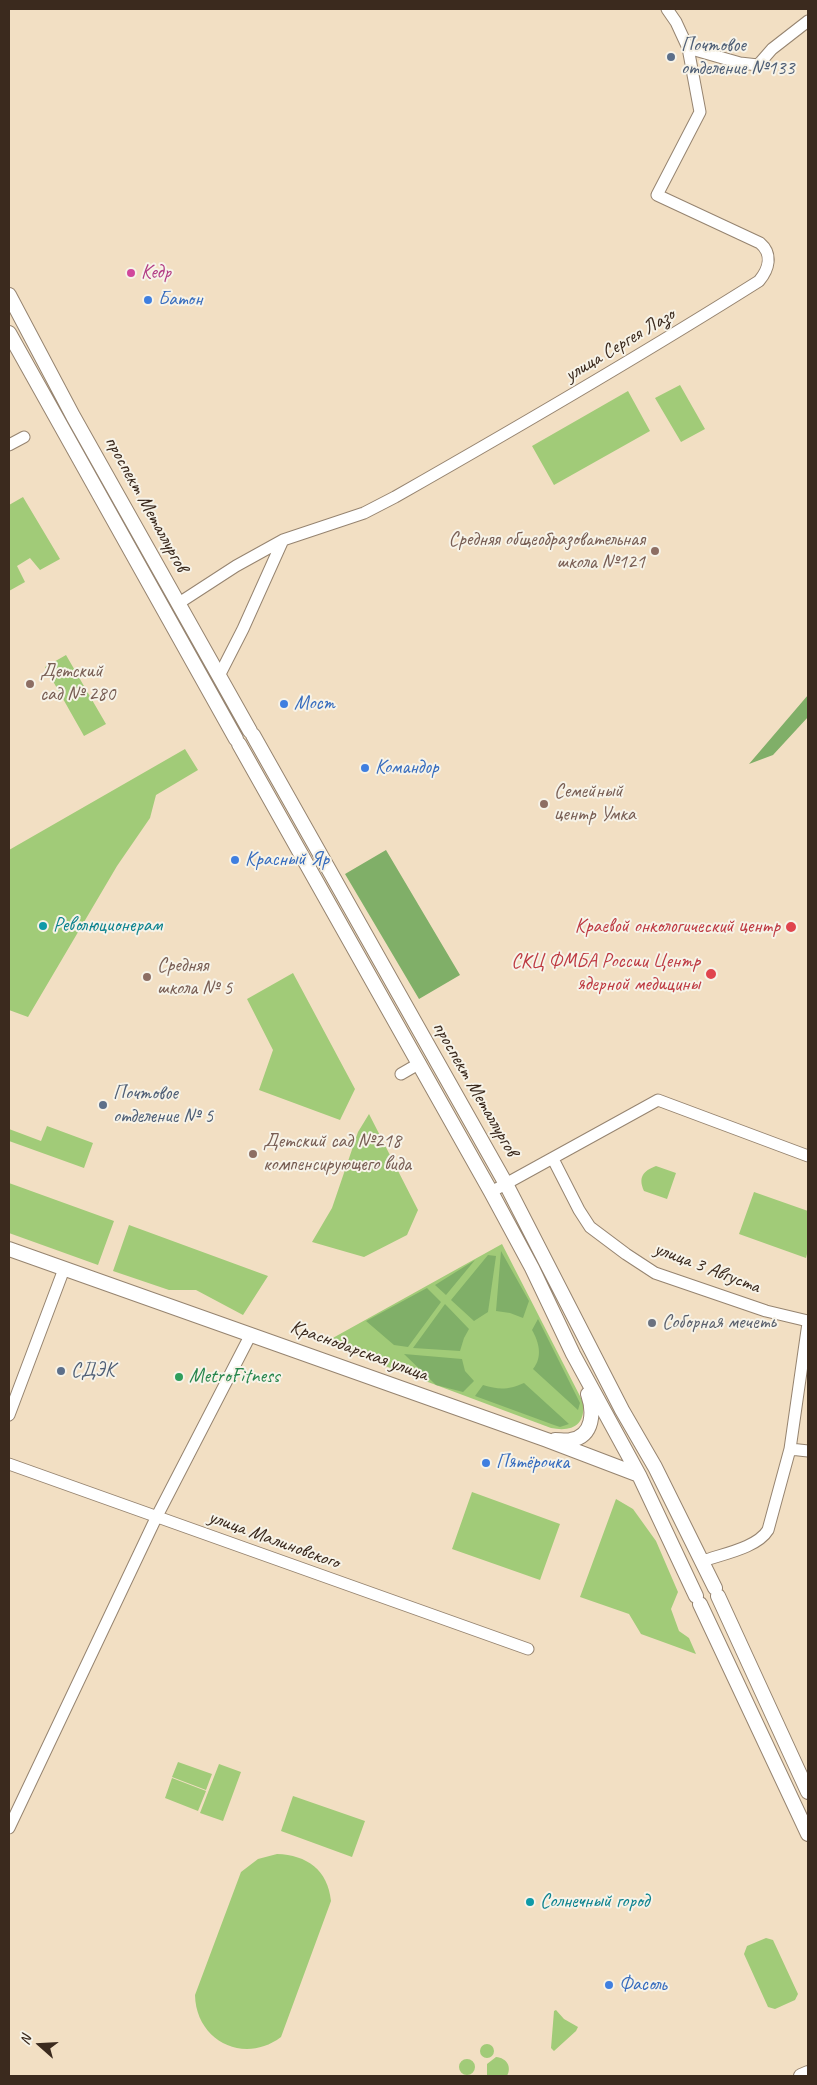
<!DOCTYPE html>
<html>
<head>
<meta charset="utf-8">
<style>
  body { margin:0 }
  #map { position:relative; width:817px; height:2085px; overflow:hidden; background:#f2dfc3; font-family:Caveat,sans-serif }
  canvas { display:block }
  .frame { position:absolute; inset:0; border:10px solid #3b2a1e; pointer-events:none }
  .north { position:absolute; left:15px; top:2020px; width:50px; height:50px; -webkit-text-stroke:4px #f7f3e8; paint-order:stroke; rotate:289deg; font-size:14px; font-weight:700; line-height:20px; text-align:center; color:#3b2a1e }
  .north::after { content:''; display:block; margin:auto; width:18px; height:22px; background:#3b2a1e; clip-path:polygon(50% 0,100% 100%,50% 72%,0 100%) }
</style>
</head>
<body>
<div id="map">
<canvas width="817" height="2085"></canvas>
<div class="frame"></div>
<div class="north">N</div>
</div>
<script>
const ctx = document.querySelector('canvas').getContext('2d');
ctx.lineJoin = 'round';
function fillPath(path, color) { ctx.fillStyle = color; ctx.fill(path, 'evenodd'); }
function strokePath(path, color, width, dash) { ctx.strokeStyle = color; ctx.lineWidth = width; ctx.lineCap = dash ? 'butt' : 'round'; ctx.setLineDash(dash || []); ctx.stroke(path); }
function drawText(font, color, halo, rows, align = 'center') {
  ctx.font = font + ' Caveat,sans-serif'; ctx.lineWidth = 4; ctx.setLineDash([]); ctx.textBaseline = 'middle'; ctx.strokeStyle = halo; ctx.fillStyle = color; for (const [text, x, y, turn = 0] of rows) {
    ctx.save(); ctx.translate(x, y); ctx.rotate((+turn || 0) * Math.PI / 180); ctx.textAlign = isNaN(turn) ? turn : align; if (halo) ctx.strokeText(text, 0, 0); ctx.fillText(text, 0, 0); ctx.restore();
  }
}
const green = new Path2D(`
  M 680,385 L 705,429 L 681,442 L 655,398 Z
  M 628,391 L 650,431 L 554,485 L 532,446 Z
  M 23,497 L 60,559 L 40,570 L 30,558 L 17,566 L 25,582 L 9,591 L 9,505 Z
  M 66,655 L 106,724 L 84,736 L 45,667 Z
  M 185,749 L 198,770 L 156,795 L 150,818 L 117,866 L 28,1017 L 9,1010 L 9,850 Z
  M 293,973 L 355,1089 L 340,1120 L 259,1090 L 273,1050 L 247,999 Z
  M 369,1114 L 418,1210 L 407,1235 L 364,1257 L 312,1242 L 332,1208 L 358,1132 Z
  M 47,1126 L 93,1143 L 84,1168 L 9,1141 L 9,1129 L 41,1141 Z
  M 656,1166 L 676,1173 L 667,1199 L 644,1191 C 638,1177 643,1171 656,1166 Z
  M 9,1183 L 114,1221 L 98,1265 L 9,1233 Z
  M 754,1192 L 808,1211 L 808,1250 L 806,1258 L 739,1234 Z
  M 129,1225 L 268,1276 L 243,1315 L 196,1290 L 169,1290 L 113,1271 Z
  M 502,1244 L 583,1402 C 586,1426 571,1432 551,1428 L 353,1354 L 331,1339 Z
  M 472,1492 L 560,1524 L 540,1580 L 452,1549 Z
  M 616,1499 L 633,1509 L 656,1541 L 678,1592 L 671,1609 L 679,1631 L 689,1638 L 696,1654 L 641,1634 L 629,1614 L 580,1597 Z
  M 178,1762 L 212,1774 L 206,1790 L 172,1777 Z
  M 219,1764 L 241,1772 L 223,1821 L 200,1813 Z
  M 172,1778 L 206,1791 L 198,1811 L 165,1798 Z
  M 293,1796 L 365,1821 L 352,1857 L 281,1831 Z
  M 277,1854 C 307,1855 328,1870 331,1901 L 281,2037 C 244,2065 196,2041 195,1995 L 241,1872 L 258,1859 Z
  M 766,1938 L 773,1940 L 798,1994 L 795,2000 L 775,2009 L 768,2007 L 744,1954 L 747,1946 Z
  M 556,2010 L 564,2019 L 578,2027 L 576,2031 L 554,2051 L 551,2048 L 554,2011 Z
  M480 2051a7 7 0 1 1 14 0a7 7 0 1 1-14 0Z
  M 496,2057 C 507,2058 512,2067 507,2076 L 487,2075 L 487,2064 Z
  M459 2067a8 8 0 1 1 16 0a8 8 0 1 1-16 0Z`);
const forest = new Path2D(`
  M 808,695 L 808,717 L 773,755 L 749,764 Z
  M 386,850 L 460,975 L 419,999 L 345,874 Z
  M 501,1251 L 529,1301 L 523,1318 L 510,1313 L 496,1311 Z
  M 488,1255 L 496,1256 L 488,1312 L 474,1321 L 451,1300 Z
  M 475,1260 L 446,1295 L 435,1285 Z
  M 427,1288 L 441,1302 L 408,1347 L 394,1345 L 366,1321 Z
  M 445,1304 L 469,1329 L 464,1338 L 460,1351 L 413,1348 Z
  M 538,1319 L 580,1403 L 578,1410 L 533,1369 C 543,1357 539,1342 532,1330 Z
  M 404,1354 L 462,1359 L 465,1371 L 474,1381 L 463,1392 L 436,1385 Z
  M 524,1383 L 569,1424 L 560,1427 L 554,1425 L 475,1396 L 483,1385 C 499,1390 508,1390 524,1383 Z`);
const minor = new Path2D(`
  M 688,48 L 740,63 L 758,65 L 772,49 L 808,21
  M 9,445 L 24,437
  M 179,603 L 236,566 L 283,540 L 364,513 L 395,497 C 518,427 640,356 759,281 C 769,269 773,254 760,243 L 657,195 L 700,112 L 688,48 L 676,22 L 667,9
  M 219,676 L 243,629 L 283,540
  M 401,1074 L 420,1063
  M 553,1159 L 579,1210 L 590,1227 L 626,1254 L 655,1273 L 766,1311 L 808,1321
  M 491,1192 L 658,1100 L 808,1156
  M 9,1415 L 64,1269
  M 790,1449 L 808,1451
  M 9,1464 L 528,1649
  M 703,1561 C 722,1554 757,1548 768,1530 L 790,1449 L 808,1323
  M 9,1828 L 156,1518 L 251,1334`);
const major = new Path2D(`
  M 9,295 L 73,416 L 250,731
  M 9,333 L 236,739
  M 253,735 L 506,1184 L 622,1410 L 655,1467 L 715,1588
  M 239,744 L 491,1192 L 532,1268 L 573,1354 L 639,1475 L 696,1596
  M 9,1249 L 547,1440 L 639,1475
  M 555,1440 C 560,1440 567,1441 571,1440 C 594,1436 594,1411 588,1394
  M 718,1596 L 808,1792
  M 700,1604 L 808,1834
  M 801,2076 L 808,2073`);
const markers = [
  [671,57,5,"#5c6f8a"],
  [131,273,5,"#d1479c"],
  [148,300,5,"#3f7fe0"],
  [655,551,5,"#8d6e63"],
  [30,684,5,"#8d6e63"],
  [284,704,5,"#3f7fe0"],
  [365,768,5,"#3f7fe0"],
  [544,804,5,"#8d6e63"],
  [235,860,5,"#3f7fe0"],
  [43,926,5,"#0f9aa8"],
  [791,927,6,"#e0444e"],
  [711,974,6,"#e0444e"],
  [147,977,5,"#8d6e63"],
  [103,1105,5,"#5c6f8a"],
  [253,1154,5,"#8d6e63"],
  [652,1323,5,"#6b7280"],
  [61,1371,5,"#5c6f8a"],
  [179,1377,5,"#2e9e5b"],
  [486,1463,5,"#3f7fe0"],
  [530,1902,5,"#0f9aa8"],
  [609,1985,5,"#3f7fe0"]
];
const serviceNames = [
  ["Почтовое",681,46],
  ["отделение №133",681,69],
  ["Почтовое",113,1094],
  ["отделение № 5",113,1117],
  ["СДЭК",71,1371]
];
const hotelNames = [
  ["Кедр",141,273]
];
const shopNames = [
  ["Батон",158,300],
  ["Мост",294,704],
  ["Командор",375,768],
  ["Красный Яр",245,860],
  ["Пятёрочка",496,1463],
  ["Фасоль",619,1985]
];
const streetNames = [
  ["улица Сергея Лазо",620,345,-31],
  ["проспект Металлургов",146,504,61],
  ["проспект Металлургов",475,1089,60],
  ["улица 3 Августа",707,1268,21],
  ["Краснодарская улица",359,1351,20],
  ["улица Малиновского",274,1540,20]
];
const educationNames = [
  ["Средняя общеобразовательная",645,540,"right"],
  ["школа №121",645,563,"right"],
  ["Детский",40,672],
  ["сад № 280",40,695],
  ["Семейный",554,792],
  ["центр Умка",554,815],
  ["Средняя",157,966],
  ["школа № 5",157,989],
  ["Детский сад №218",263,1142],
  ["компенсирующего вида",263,1165]
];
const cultureNames = [
  ["Революционерам",53,926],
  ["Солнечный город",540,1902]
];
const healthNames = [
  ["Краевой онкологический центр",780,927],
  ["СКЦ ФМБА России Центр",700,962],
  ["ядерной медицины",700,985]
];
const worshipNames = [
  ["Соборная мечеть",662,1323]
];
const leisureNames = [
  ["MetroFitness",189,1377]
];
fillPath(green, '#a1cb78');
fillPath(forest, '#80af68');
strokePath(minor, '#968470', 13);
strokePath(major, '#968470', 16);
strokePath(minor, '#fff', 11);
strokePath(major, '#fff', 14);
for (const [x, y, r, color] of markers) { const dot = new Path2D(); dot.arc(x, y, r, 0, 2 * Math.PI); ctx.fillStyle = color; ctx.fill(dot); strokePath(dot, '#f7f3e8', 2); }
drawText('20px', '#4e5e75', '#f7f3e8', serviceNames, 'left');
drawText('20px', '#b23c85', '#f7f3e8', hotelNames, 'left');
drawText('20px', '#366cbe', '#f7f3e8', shopNames, 'left');
drawText('20px', '#3b2a1e', '#f7f3e8', streetNames);
drawText('20px', '#785e54', '#f7f3e8', educationNames, 'left');
drawText('20px', '#0d838f', '#f7f3e8', cultureNames, 'left');
drawText('20px', '#be3a42', '#f7f3e8', healthNames, 'right');
drawText('20px', '#5b616d', '#f7f3e8', worshipNames, 'left');
drawText('20px', '#27864d', '#f7f3e8', leisureNames, 'left');
</script>
</body>
</html>
